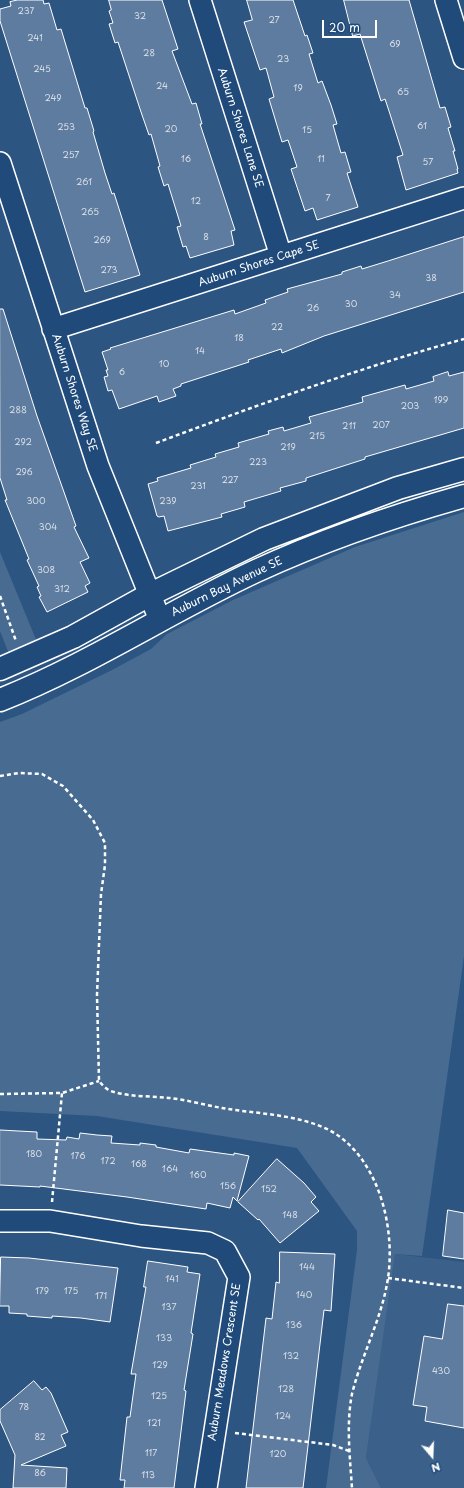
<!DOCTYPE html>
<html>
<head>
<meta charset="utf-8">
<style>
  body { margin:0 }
  #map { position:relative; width:464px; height:1488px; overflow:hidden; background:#2c5582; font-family:"Playpen Sans",sans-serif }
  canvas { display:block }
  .north { position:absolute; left:412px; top:1436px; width:40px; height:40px; -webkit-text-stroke:3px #1f4a7a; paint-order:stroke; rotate:161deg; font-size:11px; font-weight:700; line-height:16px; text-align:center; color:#fff }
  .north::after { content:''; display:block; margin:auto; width:14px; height:18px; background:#fff; clip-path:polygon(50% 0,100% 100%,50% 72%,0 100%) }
  .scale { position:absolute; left:322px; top:20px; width:55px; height:18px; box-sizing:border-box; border:2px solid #fff; border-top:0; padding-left:5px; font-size:12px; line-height:14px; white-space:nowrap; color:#fff; -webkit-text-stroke:3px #1f4a7a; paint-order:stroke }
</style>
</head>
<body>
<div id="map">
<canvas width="464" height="1488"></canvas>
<div class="north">N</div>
<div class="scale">20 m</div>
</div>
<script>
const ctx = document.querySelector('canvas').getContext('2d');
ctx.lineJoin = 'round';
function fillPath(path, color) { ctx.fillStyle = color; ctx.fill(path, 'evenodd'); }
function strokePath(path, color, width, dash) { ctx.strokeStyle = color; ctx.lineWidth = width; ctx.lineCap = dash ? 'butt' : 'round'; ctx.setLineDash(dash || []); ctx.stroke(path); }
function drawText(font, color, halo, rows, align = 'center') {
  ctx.font = font + ' "Playpen Sans",sans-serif'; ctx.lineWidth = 3; ctx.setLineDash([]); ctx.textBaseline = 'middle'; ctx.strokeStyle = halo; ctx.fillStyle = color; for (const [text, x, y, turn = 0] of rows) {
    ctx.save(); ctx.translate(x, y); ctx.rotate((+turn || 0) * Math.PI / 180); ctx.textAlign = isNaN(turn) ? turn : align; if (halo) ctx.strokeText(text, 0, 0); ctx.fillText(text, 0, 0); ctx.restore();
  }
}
const built = new Path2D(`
  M 395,1254 L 464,1262 L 464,1488 L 381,1488 L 366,1458 Z`);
const green = new Path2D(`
  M 464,512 L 464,956 L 422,1256 L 395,1254 L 366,1458 L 381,1488 L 326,1488 L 357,1250 L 357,1231 L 297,1148 L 97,1116 L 0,1111 L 0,722 L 22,714 L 112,670 L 151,649 L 167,634 L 233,600 L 355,547 Z
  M 0,552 L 37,642 L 9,654 L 0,631 Z`);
const building = new Path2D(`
  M 18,0 L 43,0 L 44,4 L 49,3 L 57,30 L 61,29 L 85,108 L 87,108 L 94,131 L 93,132 L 105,173 L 112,194 L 114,193 L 140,275 L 85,292 L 0,21 L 0,9 L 11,6 L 10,2 Z
  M 109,0 L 162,0 L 178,49 L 172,51 L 192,104 L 196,103 L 202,124 L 200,124 L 235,230 L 231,231 L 234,245 L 190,258 L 186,246 L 183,247 L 177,227 L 181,226 L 168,184 L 164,186 L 158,167 L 160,166 L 151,134 L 149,135 L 141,112 L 118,42 L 115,43 L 109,24 L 113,23 L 109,11 L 111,10 Z
  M 247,0 L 293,0 L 305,36 L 307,35 L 313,53 L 309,54 L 318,83 L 322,81 L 331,105 L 337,124 L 333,125 L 341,153 L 345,152 L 351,172 L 347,173 L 358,207 L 317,220 L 313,208 L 305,211 L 291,169 L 297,167 L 288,140 L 282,142 L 269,99 L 274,97 L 266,68 L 260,70 L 244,22 L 252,20 Z
  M 344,0 L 409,0 L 440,108 L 445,107 L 451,127 L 448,128 L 455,151 L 453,151 L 458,169 L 457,169 L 458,173 L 406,190 L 397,157 L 403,155 L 389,111 L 385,99 L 381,101 L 360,34 L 353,36 Z
  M 464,237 L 464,292 L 324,336 L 282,353 L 281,349 L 248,360 L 249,362 L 181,384 L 181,386 L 173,389 L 176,396 L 159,402 L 157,396 L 119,409 L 112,390 L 108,391 L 104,377 L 108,376 L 106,370 L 108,370 L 102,352 L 111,349 L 110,348 L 234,310 L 235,314 L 266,303 L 265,300 L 288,292 L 287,289 L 342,274 L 342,272 L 361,266 L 362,269 L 388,261 Z
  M 0,309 L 3,309 L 37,416 L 76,526 L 74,527 L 89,558 L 80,562 L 90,583 L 85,586 L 88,592 L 47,612 L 39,597 L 41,596 L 37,587 L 39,586 L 27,560 L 29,559 L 5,500 L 7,500 L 0,478 Z
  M 448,372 L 449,376 L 464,372 L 464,428 L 365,457 L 365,459 L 306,478 L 306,481 L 280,488 L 281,491 L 244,502 L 245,507 L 221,514 L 222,517 L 168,531 L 164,516 L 159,517 L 157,516 L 148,484 L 158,481 L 157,478 L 191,468 L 190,465 L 216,457 L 215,454 L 239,447 L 238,443 L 269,434 L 268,431 L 283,427 L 284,431 L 311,423 L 309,417 L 363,402 L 362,397 L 405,385 L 406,389 L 434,381 L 433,377 Z
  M 0,1130 L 37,1132 L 37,1139 L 66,1140 L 67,1137 L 79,1139 L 80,1133 L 97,1135 L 112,1136 L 111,1143 L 140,1145 L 140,1143 L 156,1145 L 156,1147 L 189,1153 L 190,1149 L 234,1155 L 234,1153 L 249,1156 L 237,1201 L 233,1197 L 230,1208 L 207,1203 L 206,1209 L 127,1197 L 40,1186 L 40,1187 L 0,1185 Z
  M 277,1159 L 304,1183 L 316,1197 L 311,1202 L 319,1211 L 280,1243 L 259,1219 L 258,1220 L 238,1202 Z
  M 448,1210 L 464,1213 L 464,1259 L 443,1256 Z
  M 280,1252 L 335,1254 L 331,1311 L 324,1310 L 303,1488 L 246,1488 L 266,1318 L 272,1319 L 276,1282 L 279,1283 Z
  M 1,1257 L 29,1258 L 118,1268 L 110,1322 L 81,1318 L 52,1316 L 52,1318 L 27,1316 L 27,1314 L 9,1313 L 9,1306 L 0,1306 Z
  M 148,1261 L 188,1267 L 187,1272 L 200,1274 L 191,1333 L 193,1334 L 184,1390 L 186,1391 L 174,1488 L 124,1488 L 125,1480 L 120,1480 L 127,1417 L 130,1417 L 136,1374 L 131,1374 L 146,1287 L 144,1287 Z
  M 448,1304 L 464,1306 L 464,1428 L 425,1421 L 427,1407 L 413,1405 L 424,1336 L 442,1339 Z
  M 34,1381 L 42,1390 L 46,1387 L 51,1393 L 68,1432 L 61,1435 L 66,1446 L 21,1465 L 67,1468 L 66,1488 L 13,1488 L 15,1455 L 0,1421 L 0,1410 Z`);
const path = new Path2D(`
  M 156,443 C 258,405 359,368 464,339
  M 0,596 L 16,641
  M 0,776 L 19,773 L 42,774 L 63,786 L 93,820 L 105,843 L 105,865 L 101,894 L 97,995 L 99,1081 C 103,1086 108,1091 114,1092 C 131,1097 152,1096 170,1098 C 187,1100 205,1105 222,1108 C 257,1114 297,1114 329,1130 C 380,1157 397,1232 387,1284 C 380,1322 361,1357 352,1394 C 346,1424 350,1458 352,1488
  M 0,1094 L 62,1093 L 99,1081
  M 52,1202 L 62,1093
  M 388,1278 L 464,1288
  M 235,1433 L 333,1445 L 349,1451`);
const minor = new Path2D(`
  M 200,0 L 281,256
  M 446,0 L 464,58
  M 0,163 L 98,466 L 160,620
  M 53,329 L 464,198
  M 0,1221 L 50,1221 L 141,1236 L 208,1243 L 225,1251 L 239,1277 L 206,1488`);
const tertiary = new Path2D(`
  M 0,669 L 73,637 L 149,595 L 264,539 L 398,488 L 464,469
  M 0,700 C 89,665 170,611 256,571 C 323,540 393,516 464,496`);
const numberNames = [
  ["237",26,12],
  ["32",140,17],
  ["27",274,21],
  ["241",35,39],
  ["69",395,45],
  ["28",149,54],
  ["23",283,60],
  ["245",42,70],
  ["24",162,87],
  ["19",298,89],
  ["65",403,93],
  ["249",53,99],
  ["61",422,127],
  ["253",66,128],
  ["20",171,130],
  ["15",307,131],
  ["257",71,156],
  ["16",186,160],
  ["11",321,160],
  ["57",428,163],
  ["261",84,183],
  ["7",328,199],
  ["12",196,202],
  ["265",90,213],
  ["8",206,238],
  ["269",102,241],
  ["273",109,271],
  ["38",431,279],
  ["34",395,296],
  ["30",351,305],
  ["26",313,309],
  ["22",277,328],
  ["18",239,339],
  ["14",200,352],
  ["10",164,365],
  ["6",122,373],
  ["199",441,401],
  ["203",410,407],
  ["288",18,411],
  ["207",381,426],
  ["211",349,427],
  ["215",317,437],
  ["292",23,443],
  ["219",288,448],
  ["223",258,463],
  ["296",24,473],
  ["227",230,481],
  ["231",198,487],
  ["300",36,502],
  ["239",168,502],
  ["304",48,528],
  ["308",46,571],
  ["312",62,590],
  ["180",34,1155],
  ["176",78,1157],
  ["172",108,1162],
  ["168",139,1165],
  ["164",170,1170],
  ["160",198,1176],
  ["156",228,1187],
  ["152",269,1190],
  ["148",290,1216],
  ["144",307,1268],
  ["141",172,1280],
  ["179",42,1292],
  ["175",71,1292],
  ["140",304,1296],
  ["171",101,1297],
  ["137",169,1308],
  ["136",294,1326],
  ["133",164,1339],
  ["132",291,1357],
  ["129",160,1366],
  ["430",441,1372],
  ["128",286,1390],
  ["125",159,1397],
  ["78",24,1408],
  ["124",283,1417],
  ["121",154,1424],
  ["82",40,1438],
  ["117",151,1454],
  ["120",278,1455],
  ["86",40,1474],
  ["113",148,1476]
];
const streetNames = [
  ["Auburn Shores Lane SE",240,128,72],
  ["Auburn Shores Cape SE",259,264,-18],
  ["Auburn Shores Way SE",74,393,72],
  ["Auburn Bay Avenue SE",227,587,-26],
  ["Auburn Meadows Crescent SE",225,1362,-81]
];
fillPath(built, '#3b618b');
fillPath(green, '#486b92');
fillPath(building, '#5e7c9f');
strokePath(building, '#fff', 1);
strokePath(minor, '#fff', 24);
strokePath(tertiary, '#fff', 25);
strokePath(path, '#fff', 2.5, [4, 3]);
strokePath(minor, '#1f4a7a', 21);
strokePath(tertiary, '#1f4a7a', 22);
drawText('9px', '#d7dee7', null, numberNames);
drawText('11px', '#fff', '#1f4a7a', streetNames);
</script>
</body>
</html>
